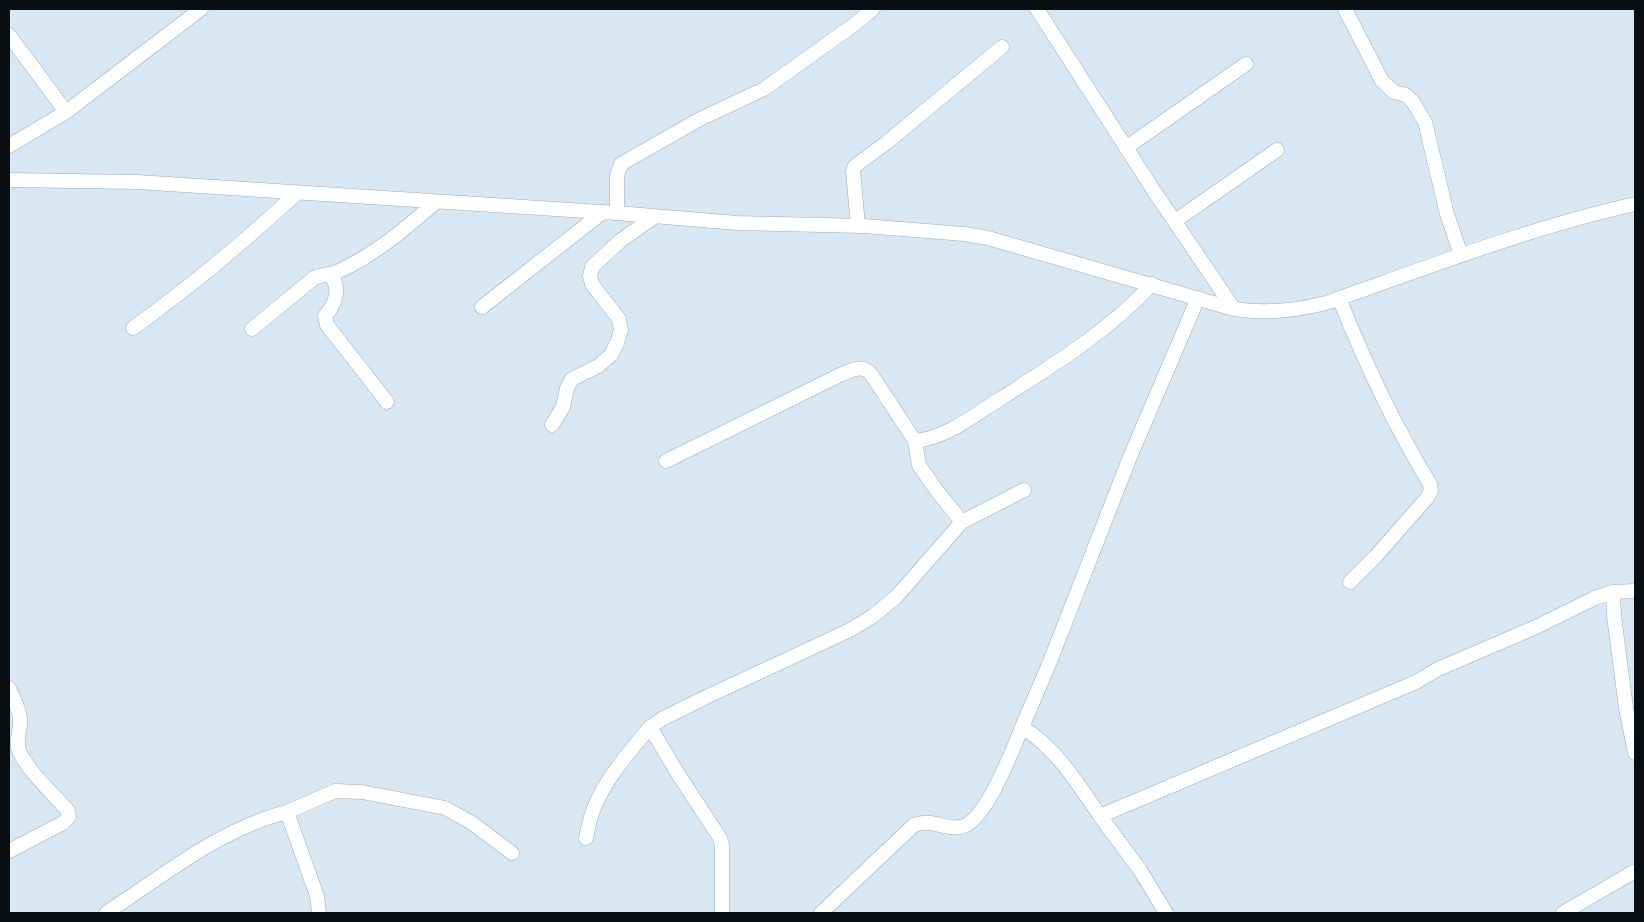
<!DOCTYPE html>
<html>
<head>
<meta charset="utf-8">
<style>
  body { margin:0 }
  #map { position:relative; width:1644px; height:922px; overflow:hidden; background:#d7e7f4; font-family:"Archivo Narrow",sans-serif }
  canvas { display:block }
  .frame { position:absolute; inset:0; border:10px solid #090e12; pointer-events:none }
</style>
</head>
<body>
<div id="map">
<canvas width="1644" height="922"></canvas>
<div class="frame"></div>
</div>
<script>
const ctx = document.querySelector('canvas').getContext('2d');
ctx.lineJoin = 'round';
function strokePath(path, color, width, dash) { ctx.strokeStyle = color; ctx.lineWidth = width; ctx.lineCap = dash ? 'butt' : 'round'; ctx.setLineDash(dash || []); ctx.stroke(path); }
const minor = new Path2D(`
  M 1037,9 L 1154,191 L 1234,309
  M 1345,9 L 1382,81 L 1394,92 L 1406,95 L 1413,102 L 1425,122 L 1447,214 L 1461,255
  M 9,35 L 66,112
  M 9,146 L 66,112 L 201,9
  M 1127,147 L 1246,64
  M 9,180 L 137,182 L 617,213 L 737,223 L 864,226 L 964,234 L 988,238 L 1234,309 C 1266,314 1295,311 1326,303 C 1428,267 1529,228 1635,204
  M 617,213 L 617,176 L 621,164 L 700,119 L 764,89 L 855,24 L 873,9
  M 1175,221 L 1277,150
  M 858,226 L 853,171 L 855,166 L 886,143 L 1002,47
  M 331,275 C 341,290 336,303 325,316 L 327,325 L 387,402
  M 1339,298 C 1365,363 1394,425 1430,484 L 1431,491 L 1427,498 L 1376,556 L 1350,582
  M 482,307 L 603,212
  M 133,328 C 190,287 245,241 297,193
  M 252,329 L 314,278 C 322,274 331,275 339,271 C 376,254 406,228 436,202
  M 552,425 L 563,407 L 567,388 L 572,379 L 598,366 L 611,355 L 617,343 L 621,330 L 619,319 L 592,284 L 590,276 L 592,267 L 620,241 L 654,217
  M 666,461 L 842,374 C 853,370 862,364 871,374 L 915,441
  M 962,522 L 1024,490
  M 1613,592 L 1614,616 L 1626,708 L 1635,753
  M 9,688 C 13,698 20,709 20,720 C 21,731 15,740 19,751 C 30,774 52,792 68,811 L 69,817 L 63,823 L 9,851
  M 1022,727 L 1049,664 L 1130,457 L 1198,298
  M 287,812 L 335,791 L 362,792 L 445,808 L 472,823 L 512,853
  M 1100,816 L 1140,870 L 1166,913
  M 586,838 C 588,828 590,817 594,808 C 606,778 630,751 650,727
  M 106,913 C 164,875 220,829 287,812 L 317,896 L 319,913
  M 722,913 L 722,845 L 720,838 L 680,777 L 650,727 L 662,719 L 704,698 L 850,630 L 873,616 L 896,597 L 962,522 L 937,491 L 919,465 L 915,441 C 946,438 973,416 1000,399 C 1053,365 1109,331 1152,284
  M 821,913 L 914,825 C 933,818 943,830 960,827 C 985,824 1013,749 1022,727 C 1056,748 1078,784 1100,816 L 1416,682 L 1438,669 L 1536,627 L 1595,598 L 1613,592 L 1635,591
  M 1563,913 L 1635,871`);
strokePath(minor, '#9cacb8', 15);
strokePath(minor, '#fff', 14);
</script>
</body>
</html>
